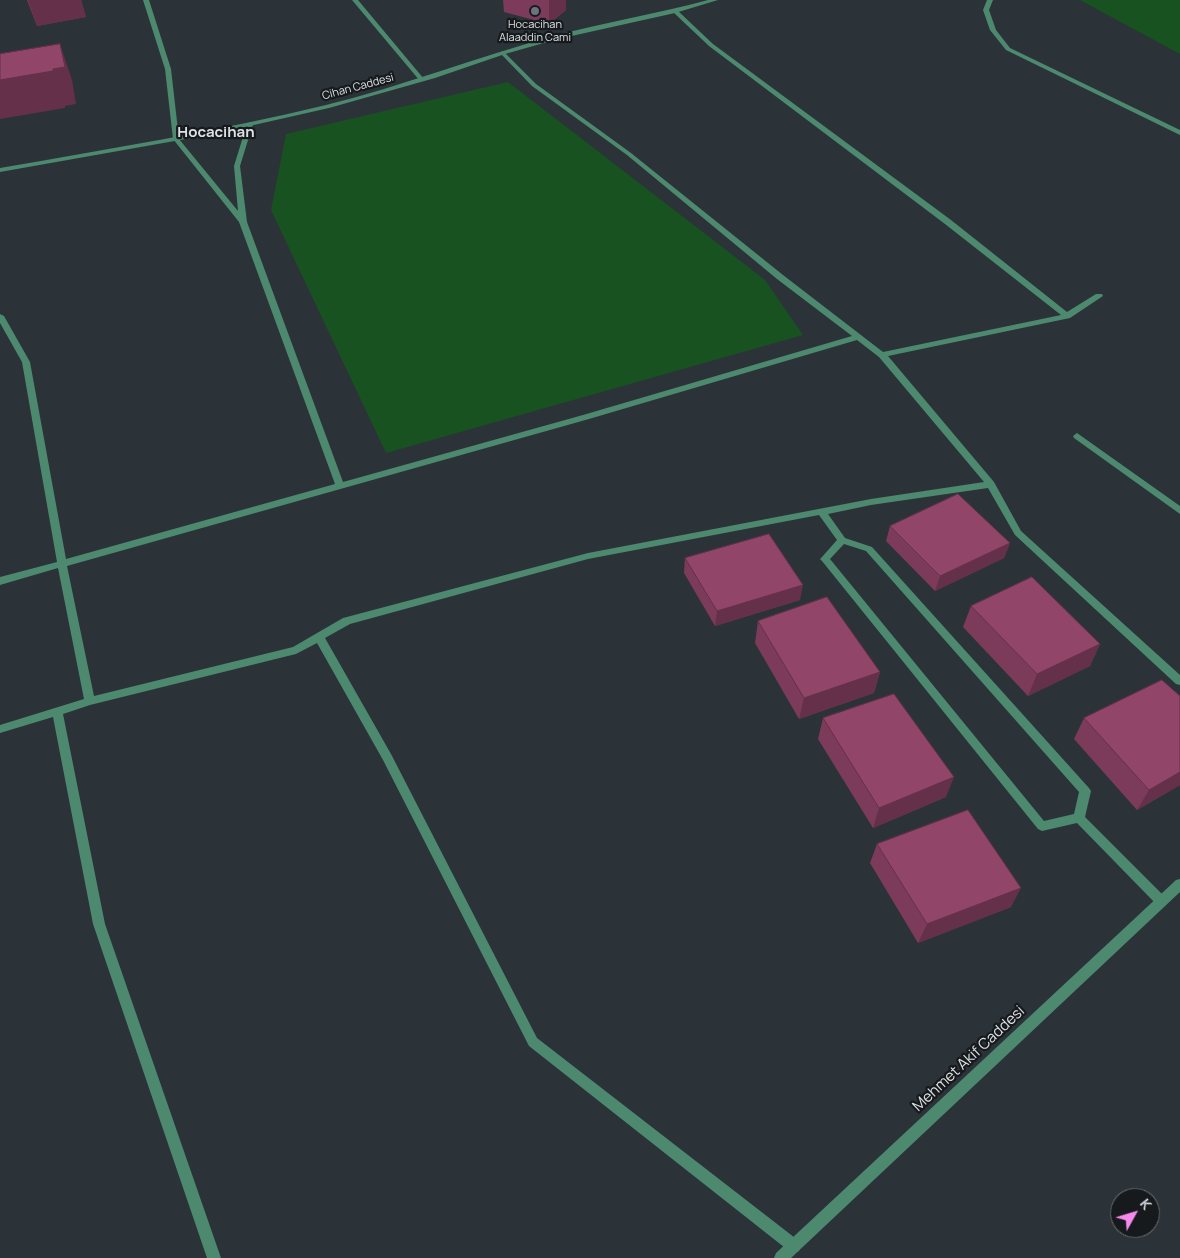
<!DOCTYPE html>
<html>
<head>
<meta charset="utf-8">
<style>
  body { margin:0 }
  #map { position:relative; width:1180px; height:1258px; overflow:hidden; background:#2b3339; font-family:Manrope,sans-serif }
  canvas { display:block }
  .north { position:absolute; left:1110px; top:1188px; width:50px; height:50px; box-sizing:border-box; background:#171a1d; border:1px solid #666a6d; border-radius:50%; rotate:51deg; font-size:14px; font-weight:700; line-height:20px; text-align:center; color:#dce1e5 }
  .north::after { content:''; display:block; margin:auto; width:18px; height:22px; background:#f788ec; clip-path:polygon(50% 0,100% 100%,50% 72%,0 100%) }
</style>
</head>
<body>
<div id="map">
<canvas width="1180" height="1258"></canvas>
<div class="north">K</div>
</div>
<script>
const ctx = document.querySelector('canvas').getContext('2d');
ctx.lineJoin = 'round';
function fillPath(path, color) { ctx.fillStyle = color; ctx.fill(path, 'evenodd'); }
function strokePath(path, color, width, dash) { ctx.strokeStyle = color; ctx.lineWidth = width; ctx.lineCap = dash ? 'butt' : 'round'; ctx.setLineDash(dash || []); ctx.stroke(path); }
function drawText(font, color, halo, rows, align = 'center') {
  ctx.font = font + ' Manrope,sans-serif'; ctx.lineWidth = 4.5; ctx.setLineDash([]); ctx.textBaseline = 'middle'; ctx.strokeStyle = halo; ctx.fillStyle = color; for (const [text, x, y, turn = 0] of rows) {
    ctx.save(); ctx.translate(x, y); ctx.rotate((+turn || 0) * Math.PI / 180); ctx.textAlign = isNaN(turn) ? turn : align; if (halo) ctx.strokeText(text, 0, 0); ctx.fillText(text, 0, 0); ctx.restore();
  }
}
const green = new Path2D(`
  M 1080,0 L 1180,0 L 1180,54 Z
  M 508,82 L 765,280 L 803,335 L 386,453 L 271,210 L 286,134 Z`);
const minor = new Path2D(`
  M 143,0 L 149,0 L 171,69 L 179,139 L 238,211 L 234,166 L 247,124 L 250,122 L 253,124 L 240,166 L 247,222 L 343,482 L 583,415 L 852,336 L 777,279 L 627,155 L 532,86 L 501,54 L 500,53 L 503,51 L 536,84 L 631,153 L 783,275 L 883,352 L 1061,315 L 945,224 L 709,46 L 673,12 L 673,10 L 677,10 L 713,44 L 951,220 L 1067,312 L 1096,294 L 1102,294 L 1103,296 L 1070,318 L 888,356 L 994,482 L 1021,531 L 1180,675 L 1180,685 L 1176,684 L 1015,535 L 988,488 L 871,505 L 828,514 L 845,538 L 872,547 L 1089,788 L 1091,791 L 1085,817 L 1165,897 L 1167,901 L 1165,905 L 1161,906 L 1157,905 L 1077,823 L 1042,831 L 1038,829 L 822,561 L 820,559 L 822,557 L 837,540 L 819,515 L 588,559 L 350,624 L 325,638 L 391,754 L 537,1038 L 799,1241 L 801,1246 L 799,1251 L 794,1253 L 789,1251 L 529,1046 L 383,760 L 317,643 L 296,654 L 90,705 L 63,714 L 105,924 L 221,1258 L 207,1258 L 93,924 L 53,717 L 0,733 L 0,725 L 84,699 L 58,568 L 0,585 L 0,577 L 57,562 L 22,362 L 0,323 L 0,314 L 4,316 L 30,362 L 66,559 L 335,484 L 239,222 L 173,139 L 165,69 ZM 857,340 L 879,357 L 984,482 L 871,499 L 588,553 L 343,618 L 293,647 L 94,696 L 67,566 L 589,419 ZM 844,544 L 866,551 L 1079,792 L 1074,814 L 1044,821 L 830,559 Z
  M 352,0 L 358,0 L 424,79 L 424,81 L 420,81 Z
  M 987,0 L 993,0 L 989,10 L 996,30 L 1010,48 L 1180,130 L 1180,135 L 1006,50 L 990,30 L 983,10 Z
  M 1077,433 L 1180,506 L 1180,514 L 1074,438 L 1073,436 Z`);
const tertiary = new Path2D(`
  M 708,0 L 718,0 L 675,13 L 558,39 L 505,54 L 435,78 L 329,108 L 214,134 L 0,172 L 0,168 C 109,149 218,131 326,105 C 403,86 477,57 554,36 C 605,22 657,14 708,0 Z
  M 1180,879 L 1180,892 L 791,1258 L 774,1258 L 776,1253 L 1176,880 Z`);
const wall = new Path2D(`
  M 27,0 L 81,0 L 86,17 L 37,26 Z
  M 503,0 L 566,0 L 566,10 L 549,24 L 504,12 Z
  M 890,526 L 1010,543 L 1004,558 L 935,591 L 886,541 Z
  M 685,558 L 800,600 L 715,626 L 684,573 Z
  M 971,606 L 1100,644 L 1090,666 L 1028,696 L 963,627 Z
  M 758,621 L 880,672 L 874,693 L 799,719 L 755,643 Z
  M 823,718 L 946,797 L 873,828 L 818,739 Z
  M 1084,718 L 1180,785 L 1137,810 L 1074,739 Z
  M 877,844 L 1011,907 L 918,943 L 870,863 Z`);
const shadedWall = new Path2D(`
  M 28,0 L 81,0 L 86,17 L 37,26 Z
  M 549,0 L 566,0 L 566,10 L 549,24 Z
  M 60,44 L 72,80 L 76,104 L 65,106 L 65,108 L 0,119 L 0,80 L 53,69 Z
  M 1010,543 L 1004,558 L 935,591 L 940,576 Z
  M 803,585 L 800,600 L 715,626 L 717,611 Z
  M 1100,644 L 1090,666 L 1028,696 L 1037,674 Z
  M 880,672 L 874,693 L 799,719 L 804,698 Z
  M 1180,772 L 1180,785 L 1137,810 L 1149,790 Z
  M 954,777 L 946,797 L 873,828 L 879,808 Z
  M 1021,888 L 1011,907 L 918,943 L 927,924 Z`);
const building = new Path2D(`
  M 60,44 L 65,67 L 53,69 L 53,71 L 0,80 L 0,54 Z
  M 958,494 L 1010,543 L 940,576 L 890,526 Z
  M 769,534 L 803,585 L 717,611 L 685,558 Z
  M 1032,577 L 1100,644 L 1037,674 L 971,606 Z
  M 827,597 L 880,672 L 804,698 L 758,621 Z
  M 1162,680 L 1180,696 L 1180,772 L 1149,790 L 1084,718 Z
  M 894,694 L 954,777 L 879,808 L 823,718 Z
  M 968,810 L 1021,888 L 927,924 L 877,844 Z`);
const markers = [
  [535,11,5,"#6b7280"]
];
const farPoinames = [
  ["Hocacihan",535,25],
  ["Alaaddin Cami",535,38]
];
const farStreetnames = [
  ["Cihan Caddesi",358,87,-15]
];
const farDistrictnames = [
  ["Hocacihan",216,133]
];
const nearStreetnames = [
  ["Mehmet Akif Caddesi",969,1059,-43]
];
fillPath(green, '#185221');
fillPath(minor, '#4c896e');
fillPath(tertiary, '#4c896e');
fillPath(wall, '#7c3b5a');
fillPath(shadedWall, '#65304a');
fillPath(building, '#904569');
strokePath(building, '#65304a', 1);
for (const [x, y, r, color] of markers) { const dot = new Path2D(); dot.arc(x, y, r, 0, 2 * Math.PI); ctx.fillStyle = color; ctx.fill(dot); strokePath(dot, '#171a1d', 2); }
drawText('11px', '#dce1e5', '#171a1d', farPoinames);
drawText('11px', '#dce1e5', '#171a1d', farStreetnames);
drawText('bold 15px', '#dce1e5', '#171a1d', farDistrictnames);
drawText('15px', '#dce1e5', '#171a1d', nearStreetnames);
</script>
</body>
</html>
